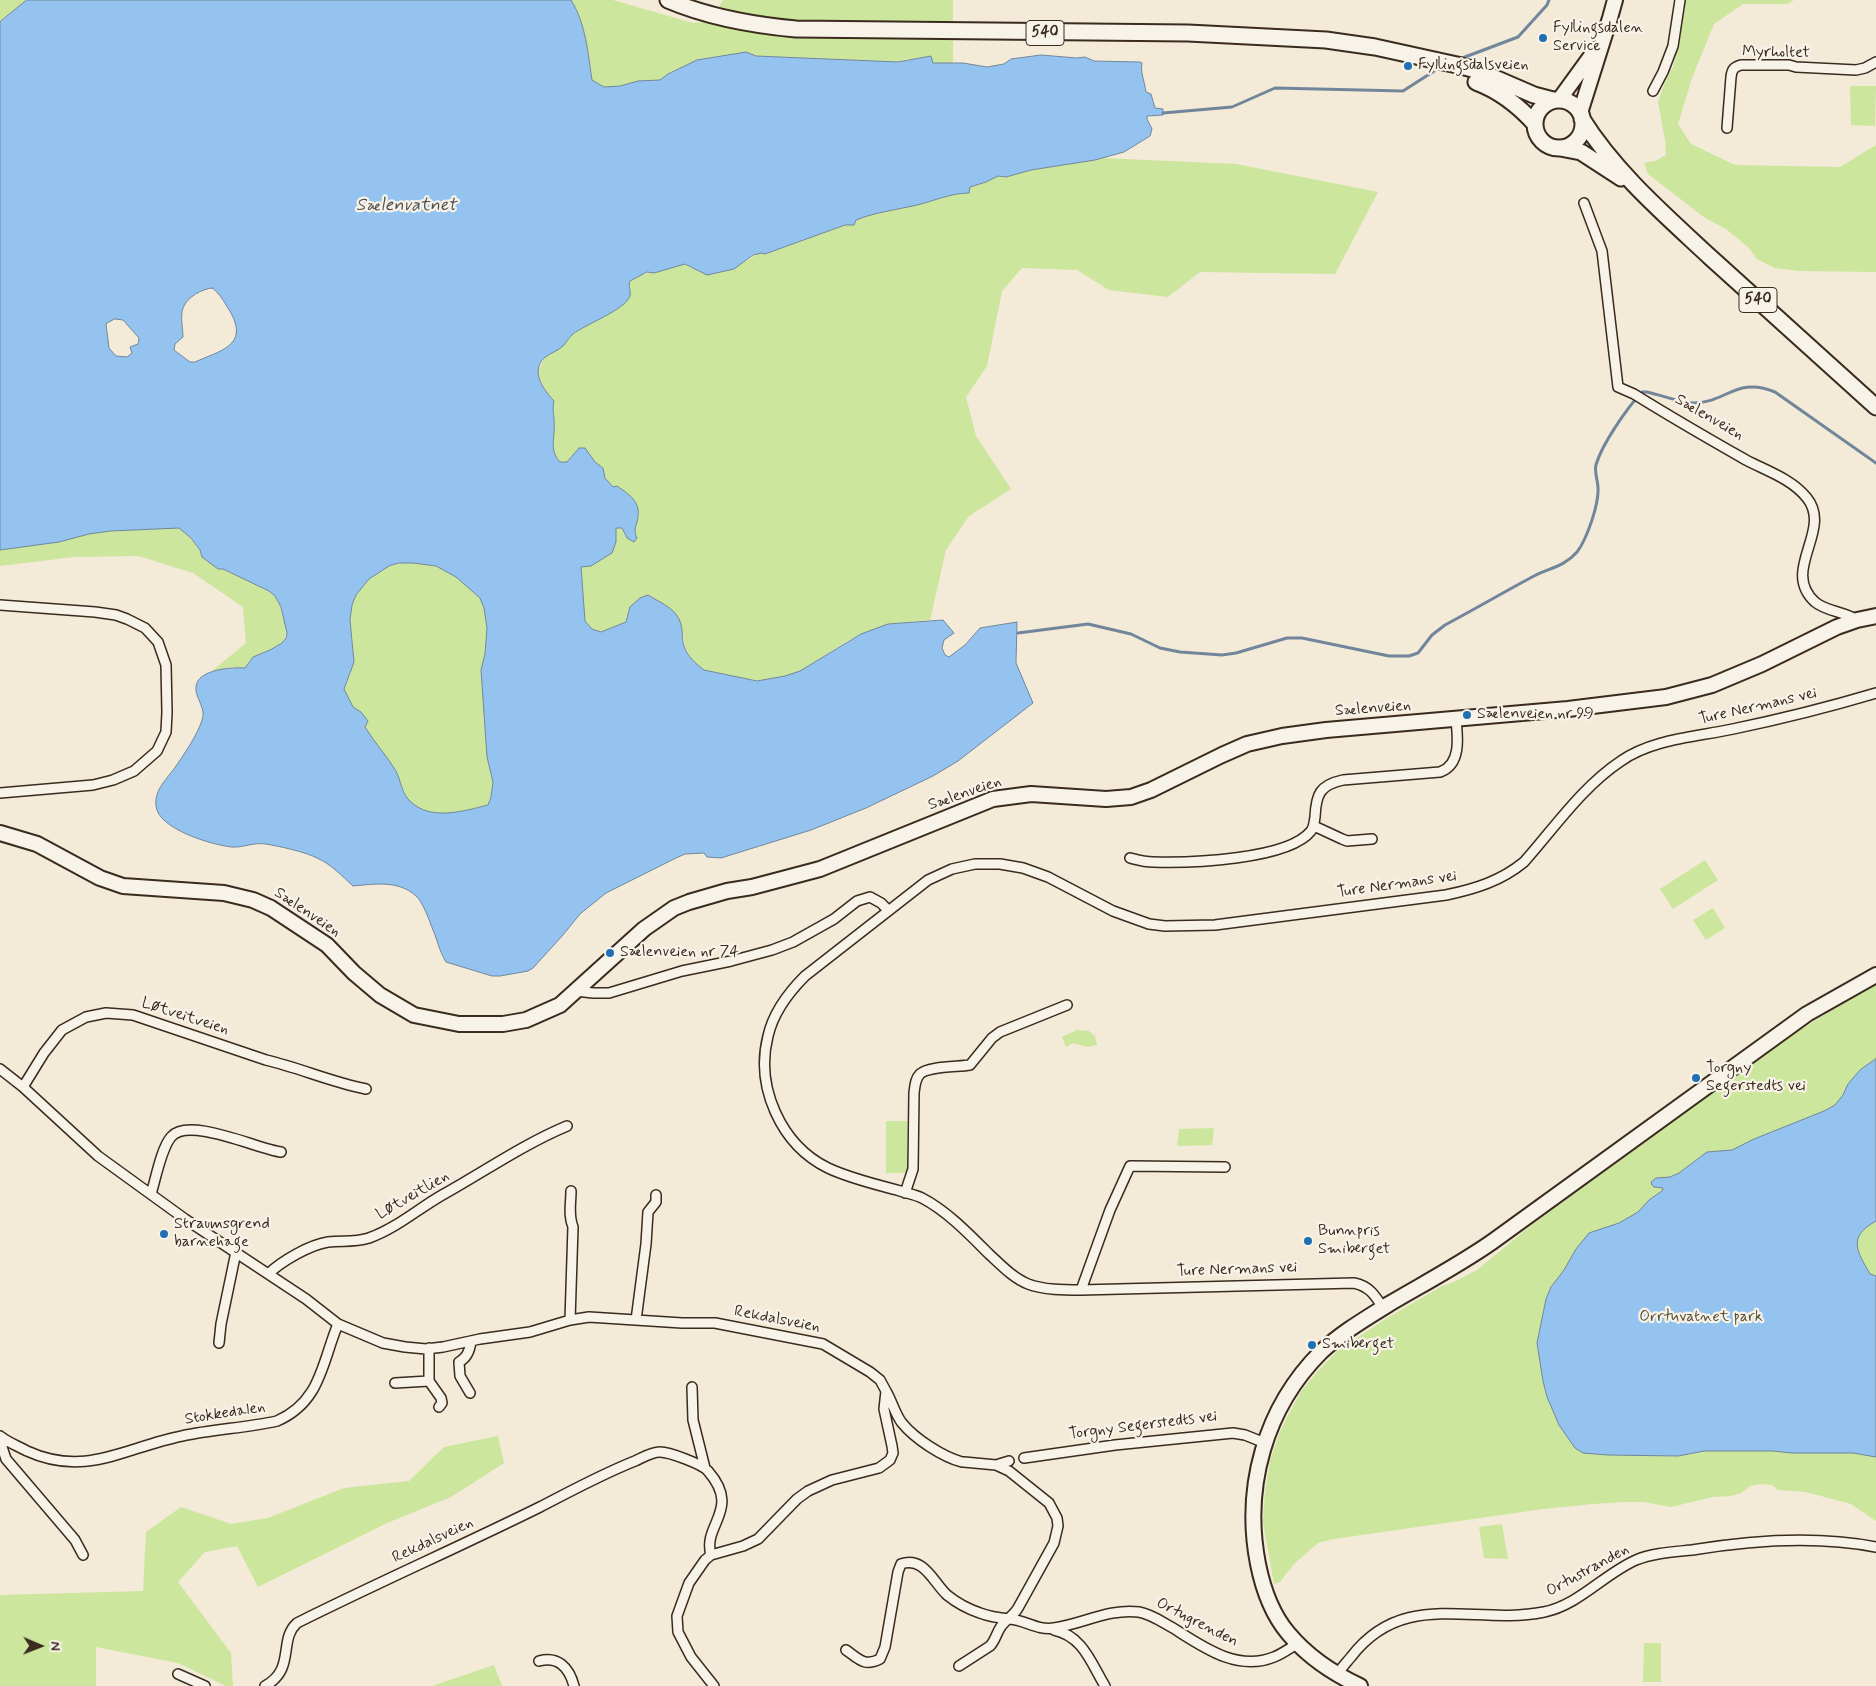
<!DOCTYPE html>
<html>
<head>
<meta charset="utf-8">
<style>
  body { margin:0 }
  #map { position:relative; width:1876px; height:1686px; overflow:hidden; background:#f3ead8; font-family:Mynerve,sans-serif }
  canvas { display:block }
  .north { position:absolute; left:15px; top:1621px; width:50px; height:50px; -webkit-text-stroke:4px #f7f3e8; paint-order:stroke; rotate:91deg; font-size:14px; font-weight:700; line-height:20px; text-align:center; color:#3b2a1e }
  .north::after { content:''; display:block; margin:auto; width:18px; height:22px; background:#3b2a1e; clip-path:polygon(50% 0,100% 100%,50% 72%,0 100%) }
</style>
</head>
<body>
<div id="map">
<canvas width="1876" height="1686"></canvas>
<div class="north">N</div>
</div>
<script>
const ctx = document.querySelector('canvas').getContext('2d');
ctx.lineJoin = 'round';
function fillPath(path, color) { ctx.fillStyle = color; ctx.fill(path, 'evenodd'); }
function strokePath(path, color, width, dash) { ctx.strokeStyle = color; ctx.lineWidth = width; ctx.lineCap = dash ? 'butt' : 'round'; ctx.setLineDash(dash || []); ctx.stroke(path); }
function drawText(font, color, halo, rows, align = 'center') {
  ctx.font = font + ' Mynerve,sans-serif'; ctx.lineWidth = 4.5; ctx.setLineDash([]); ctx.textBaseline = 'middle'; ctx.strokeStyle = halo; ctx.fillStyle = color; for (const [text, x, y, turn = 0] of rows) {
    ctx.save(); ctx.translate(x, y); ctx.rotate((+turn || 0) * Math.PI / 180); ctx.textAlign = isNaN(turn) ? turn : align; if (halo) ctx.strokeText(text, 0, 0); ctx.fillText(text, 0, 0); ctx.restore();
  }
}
const green = new Path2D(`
  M 0,0 L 27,0 L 0,22 Z
  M 571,0 L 613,0 L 693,23 L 710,21 L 723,0 L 953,0 L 953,63 L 933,63 L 908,59 L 898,62 L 755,56 L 746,52 L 697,60 L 668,74 L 660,80 L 638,81 L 620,86 L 604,87 L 592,80 C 588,54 586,24 571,0 Z
  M 1686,0 L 1794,0 L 1787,4 L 1743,4 L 1714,24 L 1692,78 L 1678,124 L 1691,144 L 1735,165 L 1840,167 L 1876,145 L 1876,272 L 1800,271 L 1775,268 L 1757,259 L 1749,248 L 1726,229 L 1705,218 L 1648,174 L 1644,163 L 1655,161 L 1666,155 L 1665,140 L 1658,102 L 1665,82 L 1673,67 L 1680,39 Z
  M 1850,86 L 1876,86 L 1875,126 L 1851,125 Z
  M 1102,158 L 1236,164 L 1378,192 L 1335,274 L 1200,272 L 1168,297 L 1109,290 L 1077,270 L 1022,268 L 1002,291 L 987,366 L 966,397 L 976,436 L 1011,489 L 969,516 L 946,550 L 930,620 L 888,624 L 849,640 L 800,671 L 785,676 L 757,681 L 704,670 C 688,659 684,650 683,631 L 640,598 L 630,607 L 626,622 L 601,632 L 592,629 L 585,621 L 581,567 L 616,542 L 615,528 L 621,528 L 627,538 L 634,542 L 634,532 L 639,512 L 617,486 L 613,487 L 604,478 L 603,468 L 595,462 L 585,448 L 579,448 L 567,462 L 560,462 C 548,450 556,435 554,421 C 554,413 552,409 554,401 L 546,392 L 537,373 L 544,358 L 563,346 L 572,335 L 591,322 L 602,318 L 630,296 C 629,291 627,284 631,280 C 636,275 675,267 685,264 L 691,268 C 704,267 734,266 744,262 C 752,260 756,250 766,254 L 845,225 L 854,225 L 856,220 C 876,212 896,210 916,205 C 934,201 951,193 969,193 L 970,187 L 986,182 L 998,176 L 1006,177 L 1031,170 Z
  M 179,527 C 188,536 198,544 202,557 L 223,569 L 269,591 C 278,598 281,607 284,618 C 289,641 284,644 263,653 C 260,654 255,656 252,658 C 249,661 247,665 245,668 L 231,667 L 212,671 L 246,643 L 243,607 L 193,573 L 138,556 L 74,557 L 0,566 L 0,550 L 59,542 L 89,534 L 110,531 Z
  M 399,563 L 413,563 L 436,566 L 456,577 L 480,598 L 484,608 L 487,628 L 485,654 L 481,670 L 487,757 L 493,782 L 491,797 L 488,805 C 466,811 423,822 408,799 C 402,790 400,777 393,768 C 379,749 367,736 361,712 L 353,707 L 344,689 L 354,662 L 350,620 L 352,605 L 356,595 L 369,579 L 389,566 Z
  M 1705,860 L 1718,880 L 1673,909 L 1660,889 Z
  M 1713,908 L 1725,928 L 1706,940 L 1693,920 Z
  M 1876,983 L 1876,1521 L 1851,1504 L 1806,1492 L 1778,1490 L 1772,1485 L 1761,1484 L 1750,1486 L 1741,1493 L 1731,1496 L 1713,1497 L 1671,1507 L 1644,1502 L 1624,1502 L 1593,1504 L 1543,1509 L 1334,1539 L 1318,1543 L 1293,1565 L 1280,1582 L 1274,1584 L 1263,1522 L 1265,1492 L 1270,1461 L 1279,1434 L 1289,1413 L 1302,1390 L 1317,1372 L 1338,1350 L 1387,1318 L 1442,1286 L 1454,1282 L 1477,1270 L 1533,1224 L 1787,1038 Z
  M 1077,1030 L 1089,1031 L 1095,1036 L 1097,1045 L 1087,1047 L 1073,1043 L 1066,1047 L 1062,1037 Z
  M 886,1121 L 907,1121 L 907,1173 L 886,1173 Z
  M 1214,1128 L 1212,1145 L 1177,1146 L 1179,1129 Z
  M 498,1436 L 504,1463 L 451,1497 L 387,1523 L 258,1587 L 237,1546 L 205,1552 L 178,1582 L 231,1653 L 233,1686 L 226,1686 L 178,1663 L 96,1647 L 96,1686 L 0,1686 L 0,1595 L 143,1591 L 146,1532 L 181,1507 L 231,1524 L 268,1518 L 344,1488 L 409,1481 L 444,1447 Z
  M 1502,1524 L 1508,1559 L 1484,1558 L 1479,1527 Z
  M 1644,1643 L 1661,1643 L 1661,1682 L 1643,1682 Z
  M 494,1665 L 502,1686 L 432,1686 Z`);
const water = new Path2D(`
  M 27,0 L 571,0 C 586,24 588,54 592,80 L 604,87 L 620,86 L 638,81 L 660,80 L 668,74 L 697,60 L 746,52 L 756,56 L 898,62 L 931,56 L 933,63 L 963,63 L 987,67 L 1004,64 L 1011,59 L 1041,55 L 1077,58 L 1085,57 L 1094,61 L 1140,62 L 1142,63 C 1140,72 1145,83 1146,92 L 1151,94 L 1155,108 L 1163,109 L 1163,115 L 1147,116 L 1147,119 L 1152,129 L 1150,136 L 1124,152 L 1095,160 L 1031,170 L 1006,177 L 998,176 L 986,182 L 970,187 L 969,193 C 951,193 934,201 917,205 C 896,210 876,212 856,220 L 854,225 L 845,225 L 765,254 L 762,253 L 753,255 L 734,269 L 707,275 L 685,264 L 654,273 L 647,272 L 630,281 C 628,286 631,291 630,296 C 625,310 586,324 573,334 C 569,337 567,342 563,346 C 558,351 550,353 544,358 C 530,372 544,390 554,401 C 552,409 554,413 554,421 C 556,435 548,450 560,462 L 567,462 L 579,448 L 585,448 L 595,462 L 603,468 L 605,478 L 613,487 L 617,486 C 631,496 642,502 637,522 C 635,528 634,532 637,538 L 634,542 L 627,538 L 622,528 L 616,528 L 616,542 L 612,553 L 591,566 L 581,567 L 585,621 L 592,629 L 601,632 L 626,622 L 630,607 L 640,598 L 648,595 C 659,602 673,607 679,619 C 684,630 681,637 684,646 C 687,656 696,664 704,670 L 757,681 L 785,676 L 800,671 L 861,634 L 888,624 L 943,620 L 954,633 L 944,640 L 942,648 L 945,655 L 949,657 L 965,645 L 980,628 L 1017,622 L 1016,663 L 1033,703 L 958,761 L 933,776 L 866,808 L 811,830 L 721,858 L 707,857 L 704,853 L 685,854 L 676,858 L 606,893 L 580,914 L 563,935 L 533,968 L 528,971 L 500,976 L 492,976 L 446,962 C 439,950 438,942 433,930 C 430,922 422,900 416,896 C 399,880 374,884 353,886 C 342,876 331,864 317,858 C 306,852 278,846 266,844 C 253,842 243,848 232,847 C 212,845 158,829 156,806 C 154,789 168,778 176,766 C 183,756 205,724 203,712 C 202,704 195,695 196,687 C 197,669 233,667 245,668 L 253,657 L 270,650 L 282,643 L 286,638 L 287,633 L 281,607 L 275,596 L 269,591 L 223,569 L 218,569 L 202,557 L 200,550 L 191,538 L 179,528 L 110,531 L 89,534 L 59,542 L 0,550 L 0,22 ZM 212,288 C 220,293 226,305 231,313 C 249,346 219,351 195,362 L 190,362 L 174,350 L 175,344 L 183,337 C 183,329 180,316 183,308 C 187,297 202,289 212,288 ZM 115,319 L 123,320 L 139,338 L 138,344 L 130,347 L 132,353 L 127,357 L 116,356 L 109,348 L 106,324 ZM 399,563 L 413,563 L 436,566 L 456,577 L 480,598 L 484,608 L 487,628 L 485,654 L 481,670 L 487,757 L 493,782 L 491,797 L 488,805 C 464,811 431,821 411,802 C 402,795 401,781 396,771 C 387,756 374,742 365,727 L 368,721 L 361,712 L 353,707 L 344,689 L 354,662 L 350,620 L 352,605 L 356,595 L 369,579 L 389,566 Z
  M 1876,1059 L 1876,1221 C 1847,1237 1857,1251 1870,1274 L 1876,1276 L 1876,1457 L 1853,1453 L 1792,1453 L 1773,1451 L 1704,1451 L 1678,1456 L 1608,1455 L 1583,1453 L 1575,1448 L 1559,1425 L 1547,1397 L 1543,1381 L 1537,1343 L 1546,1299 L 1551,1287 L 1564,1270 L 1576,1249 L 1589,1233 L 1619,1223 L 1638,1212 L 1649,1200 L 1662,1191 L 1663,1188 L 1654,1187 L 1652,1185 L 1651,1182 L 1656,1178 L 1670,1177 L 1679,1173 L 1707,1152 L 1732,1150 L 1754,1139 L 1824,1111 L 1835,1105 L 1843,1095 L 1848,1084 L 1860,1070 Z`);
const stream = new Path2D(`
  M 1457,60 L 1518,37 L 1547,5 L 1549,0
  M 1163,113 L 1232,107 L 1275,88 L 1403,91 L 1442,66
  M 1018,633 L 1088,624 L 1131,634 L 1160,648 L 1180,652 L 1222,655 L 1236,653 L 1287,638 L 1302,638 L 1389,656 L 1409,656 L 1418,653 L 1432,635 L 1445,625 C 1475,609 1504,592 1534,576 C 1550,568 1565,566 1577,552 C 1587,539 1599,504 1598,488 C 1598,481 1594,472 1596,465 C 1602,444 1627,408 1642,392 L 1647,392 C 1661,395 1678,402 1693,403 C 1726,403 1737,376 1775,392 L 1876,463`);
const street = new Path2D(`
  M 1653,91 L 1663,72 L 1673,46 L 1680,0
  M 1727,128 L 1731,77 C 1732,69 1734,67 1741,65 L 1789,65 L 1796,67 L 1856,70 L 1865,68 L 1876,62
  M 1584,203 L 1602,251 L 1618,387 L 1634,394 C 1671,417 1709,439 1746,460 C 1767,471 1792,479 1807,498 C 1833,531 1780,570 1815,602 C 1827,612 1844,611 1857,620
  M 0,605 L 95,612 L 116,615 L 127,619 L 145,628 L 158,642 L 166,665 L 167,712 L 166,732 L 157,751 L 134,771 L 113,780 L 93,785 L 0,793
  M 1314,826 L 1342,839 L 1347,841 L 1372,839
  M 1130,858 C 1138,860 1145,862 1153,862 C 1189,863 1288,860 1311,831 C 1314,827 1314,823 1315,817 C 1316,794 1320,785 1343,780 L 1440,772 C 1461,765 1458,738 1456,720
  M 576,991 L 593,993 L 609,993 L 682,971 L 731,961 L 772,950 L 793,942 L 834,919 L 857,901 L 870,897 L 881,903 L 888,910
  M 0,1069 L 23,1087 L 98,1156 L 185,1219 L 306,1299 L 338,1324 L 383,1343 L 405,1347 L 426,1349 L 443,1347 L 480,1339 L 530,1332 L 570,1320 L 589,1317 L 682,1323 L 715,1323 L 823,1344 L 870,1372 L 880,1380 L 886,1391 L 884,1409 L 892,1446 L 893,1453 L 890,1460 L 879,1468 L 832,1480 L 808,1491 L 797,1499 L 758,1539 L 743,1546 L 711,1555 L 705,1560 L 689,1583 L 677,1616 L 678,1632 L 691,1657 L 714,1686
  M 23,1087 L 44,1053 L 62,1030 L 86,1017 L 106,1013 L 133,1015 L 266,1060 C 300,1068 331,1082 366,1089
  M 905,1193 L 913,1169 L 914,1093 C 915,1086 915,1079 920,1074 C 928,1066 958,1067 970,1065 L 992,1038 L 1000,1032 L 1067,1005
  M 151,1194 C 156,1178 161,1149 171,1137 C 188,1116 258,1149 281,1152
  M 268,1274 C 282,1261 309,1245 328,1242 C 343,1240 352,1243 369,1238 C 397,1228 419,1208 444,1194 C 485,1171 524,1144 567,1126
  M 1081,1290 L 1110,1210 L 1130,1166 L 1225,1167
  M 1383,1308 C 1375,1295 1369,1286 1354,1283 L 1081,1290 C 1064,1290 1044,1290 1028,1284 C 1013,1278 1001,1265 989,1254 C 969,1234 947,1211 922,1198 C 914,1194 905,1193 897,1190 C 874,1184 849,1178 828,1168 C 781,1145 755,1087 768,1036 C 773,1014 789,992 805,976 L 928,880 L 952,869 L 975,864 L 1000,864 L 1023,868 L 1048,877 L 1113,911 L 1149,924 L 1165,926 L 1215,925 L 1446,895 C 1475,889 1501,881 1524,862 C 1555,827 1582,787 1621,761 C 1652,739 1696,737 1733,729 C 1781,719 1829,707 1876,693
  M 570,1320 L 573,1227 C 568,1215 571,1204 571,1191
  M 636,1320 L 646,1244 L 648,1212 L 656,1202 L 656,1195
  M 219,1343 L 221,1324 L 236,1252
  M 429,1348 L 429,1381 L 441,1398 L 442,1403 L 439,1407
  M 395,1383 L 429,1381
  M 692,1387 L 693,1420 L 705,1468
  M 886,1391 C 892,1401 895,1414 902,1423 C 915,1439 943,1457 962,1462
  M 470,1393 L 460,1376 L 459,1362 C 467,1358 470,1350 471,1341
  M 0,1436 C 7,1442 18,1446 27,1451 C 86,1478 126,1447 182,1436 C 214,1429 246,1428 277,1421 C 321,1402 322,1362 338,1324
  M 3,1438 L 2,1447 L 6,1459 L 75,1540 L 83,1555
  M 1024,1458 L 1115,1445 L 1233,1433 L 1245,1435 L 1265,1443
  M 964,1462 L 996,1465 L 1009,1461
  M 1054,1630 C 1083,1636 1091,1663 1105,1686
  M 846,1650 C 859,1659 864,1667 880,1659 L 885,1647 L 898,1572 L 901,1564 C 924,1556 933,1582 947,1595 C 957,1603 968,1609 980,1613 C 990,1617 999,1618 1010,1619 C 1025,1620 1038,1631 1054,1628 C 1082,1624 1110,1608 1139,1612 C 1151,1614 1162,1622 1173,1628 C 1203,1647 1237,1672 1274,1657 C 1282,1654 1290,1648 1297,1644
  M 539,1661 C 558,1656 569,1667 574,1686
  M 959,1666 L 990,1646 C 996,1640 997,1630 1003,1624 C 1008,1618 1014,1615 1018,1608 L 1054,1543 L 1058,1526 L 1057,1518 L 1049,1503 L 1009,1471 L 996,1465
  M 178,1674 L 205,1686
  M 1337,1675 C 1341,1668 1346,1663 1351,1657 C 1404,1588 1473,1626 1544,1612 C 1579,1605 1604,1574 1636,1560 C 1653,1553 1673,1552 1692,1550 C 1752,1540 1815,1535 1876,1547
  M 265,1686 C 296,1669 278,1640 297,1623 C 377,1583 459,1547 540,1507 C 571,1491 602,1474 635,1461 C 642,1458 651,1452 660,1452 C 669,1452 702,1464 708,1471 C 742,1510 702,1524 711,1555`);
const secondary = new Path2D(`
  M 1559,100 L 1596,49
  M 1580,113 L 1610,18 L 1615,0
  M 0,833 L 37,844 L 100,878 L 123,886 L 224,893 L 253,900 L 271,908 L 327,945 L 354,973 L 380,995 L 414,1015 L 459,1024 L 503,1024 L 526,1020 L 560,1005 L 644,929 L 674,908 L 689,902 L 727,891 L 752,887 L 820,869 L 993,799 L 1031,794 L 1106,799 L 1131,797 L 1151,790 L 1222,755 L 1247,744 L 1282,736 L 1326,730 L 1568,709 L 1666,697 L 1712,685 L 1762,664 L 1837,627 L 1857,620 L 1876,616
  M 1360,1686 C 1332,1673 1308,1657 1288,1633 C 1272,1614 1263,1589 1258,1564 C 1243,1487 1265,1408 1321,1352 C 1341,1333 1365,1319 1389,1304 C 1423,1284 1459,1265 1492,1242 L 1807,1014 L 1876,975`);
const primary = new Path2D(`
  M 668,0 C 708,17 752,25 796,29 L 1188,33 L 1326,40 L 1375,47 L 1457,65 L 1476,70 L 1534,95 L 1553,100
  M 1476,82 C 1500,91 1518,105 1535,124
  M1535 124a24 24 0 1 1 48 0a24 24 0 1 1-48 0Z
  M 1582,119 C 1615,172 1665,215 1710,257 C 1765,307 1820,357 1876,407
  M 1560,148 L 1581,152 L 1621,178`);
const markers = [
  [1543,38,5,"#1f6fb2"],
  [1408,66,5,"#1f6fb2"],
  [1467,715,5,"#1f6fb2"],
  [610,953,5,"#1f6fb2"],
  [1696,1078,5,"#1f6fb2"],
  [164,1234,5,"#1f6fb2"],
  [1308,1241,5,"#1f6fb2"],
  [1312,1345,5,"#1f6fb2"]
];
const shields = [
  [1045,33,38],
  [1758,300,38]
];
const shieldNames = [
  ["540",1045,33],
  ["540",1758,300]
];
const poiNames = [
  ["Fyllingsdalen",1553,29],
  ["Service",1553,47],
  ["Fyllingsdalsveien",1418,66],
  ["Sælenveien nr 99",1477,715],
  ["Sælenveien nr 74",620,953],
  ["Torgny",1706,1069],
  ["Segerstedts vei",1706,1087],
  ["Straumsgrend",174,1225],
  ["barnehage",174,1243],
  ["Bunnpris",1318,1232],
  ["Smiberget",1318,1250],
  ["Smiberget",1322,1345]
];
const streetNames = [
  ["Myrholtet",1776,53,1],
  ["Sælenveien",1709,418,30],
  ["Ture Nermans vei",1758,707,-13],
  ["Sælenveien",1373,709,-4],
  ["Sælenveien",965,794,-19],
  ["Ture Nermans vei",1397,885,-8],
  ["Sælenveien",307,913,34],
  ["Løtveitveien",185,1017,18],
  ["Løtveitlien",413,1196,-30],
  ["Ture Nermans vei",1237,1270,-2],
  ["Rekdalsveien",777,1320,11],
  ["Stokkedalen",225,1414,-9],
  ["Torgny Segerstedts vei",1143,1426,-7],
  ["Rekdalsveien",433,1541,-25],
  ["Ortustranden",1588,1571,-29],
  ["Ortugrenden",1197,1623,27]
];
const parkNames = [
  ["Orrtuvatnet park",1701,1318]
];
const waterNames = [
  ["Sælenvatnet",406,206]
];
fillPath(green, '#cce69d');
fillPath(water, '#95c3ef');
strokePath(water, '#71869b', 1);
strokePath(stream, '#71869b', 3);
strokePath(street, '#3b2a1e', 12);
strokePath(secondary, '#3b2a1e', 18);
strokePath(primary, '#3b2a1e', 19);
strokePath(street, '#f7f3e8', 9);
strokePath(secondary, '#f7f3e8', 14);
strokePath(primary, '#f7f3e8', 15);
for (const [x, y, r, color] of markers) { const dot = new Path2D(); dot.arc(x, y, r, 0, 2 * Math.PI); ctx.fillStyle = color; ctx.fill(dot); strokePath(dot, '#f7f3e8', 2); }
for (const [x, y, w] of shields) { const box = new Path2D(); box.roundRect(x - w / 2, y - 12.5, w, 25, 4); ctx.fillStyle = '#f7f3e8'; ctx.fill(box); strokePath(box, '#3b2a1e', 1); }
drawText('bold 15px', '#3b2a1e', null, shieldNames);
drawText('16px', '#3b2a1e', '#f7f3e8', poiNames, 'left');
drawText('16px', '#3b2a1e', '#f7f3e8', streetNames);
drawText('16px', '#585037', '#f7f3e8', parkNames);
drawText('italic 18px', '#525052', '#f7f3e8', waterNames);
</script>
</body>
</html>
